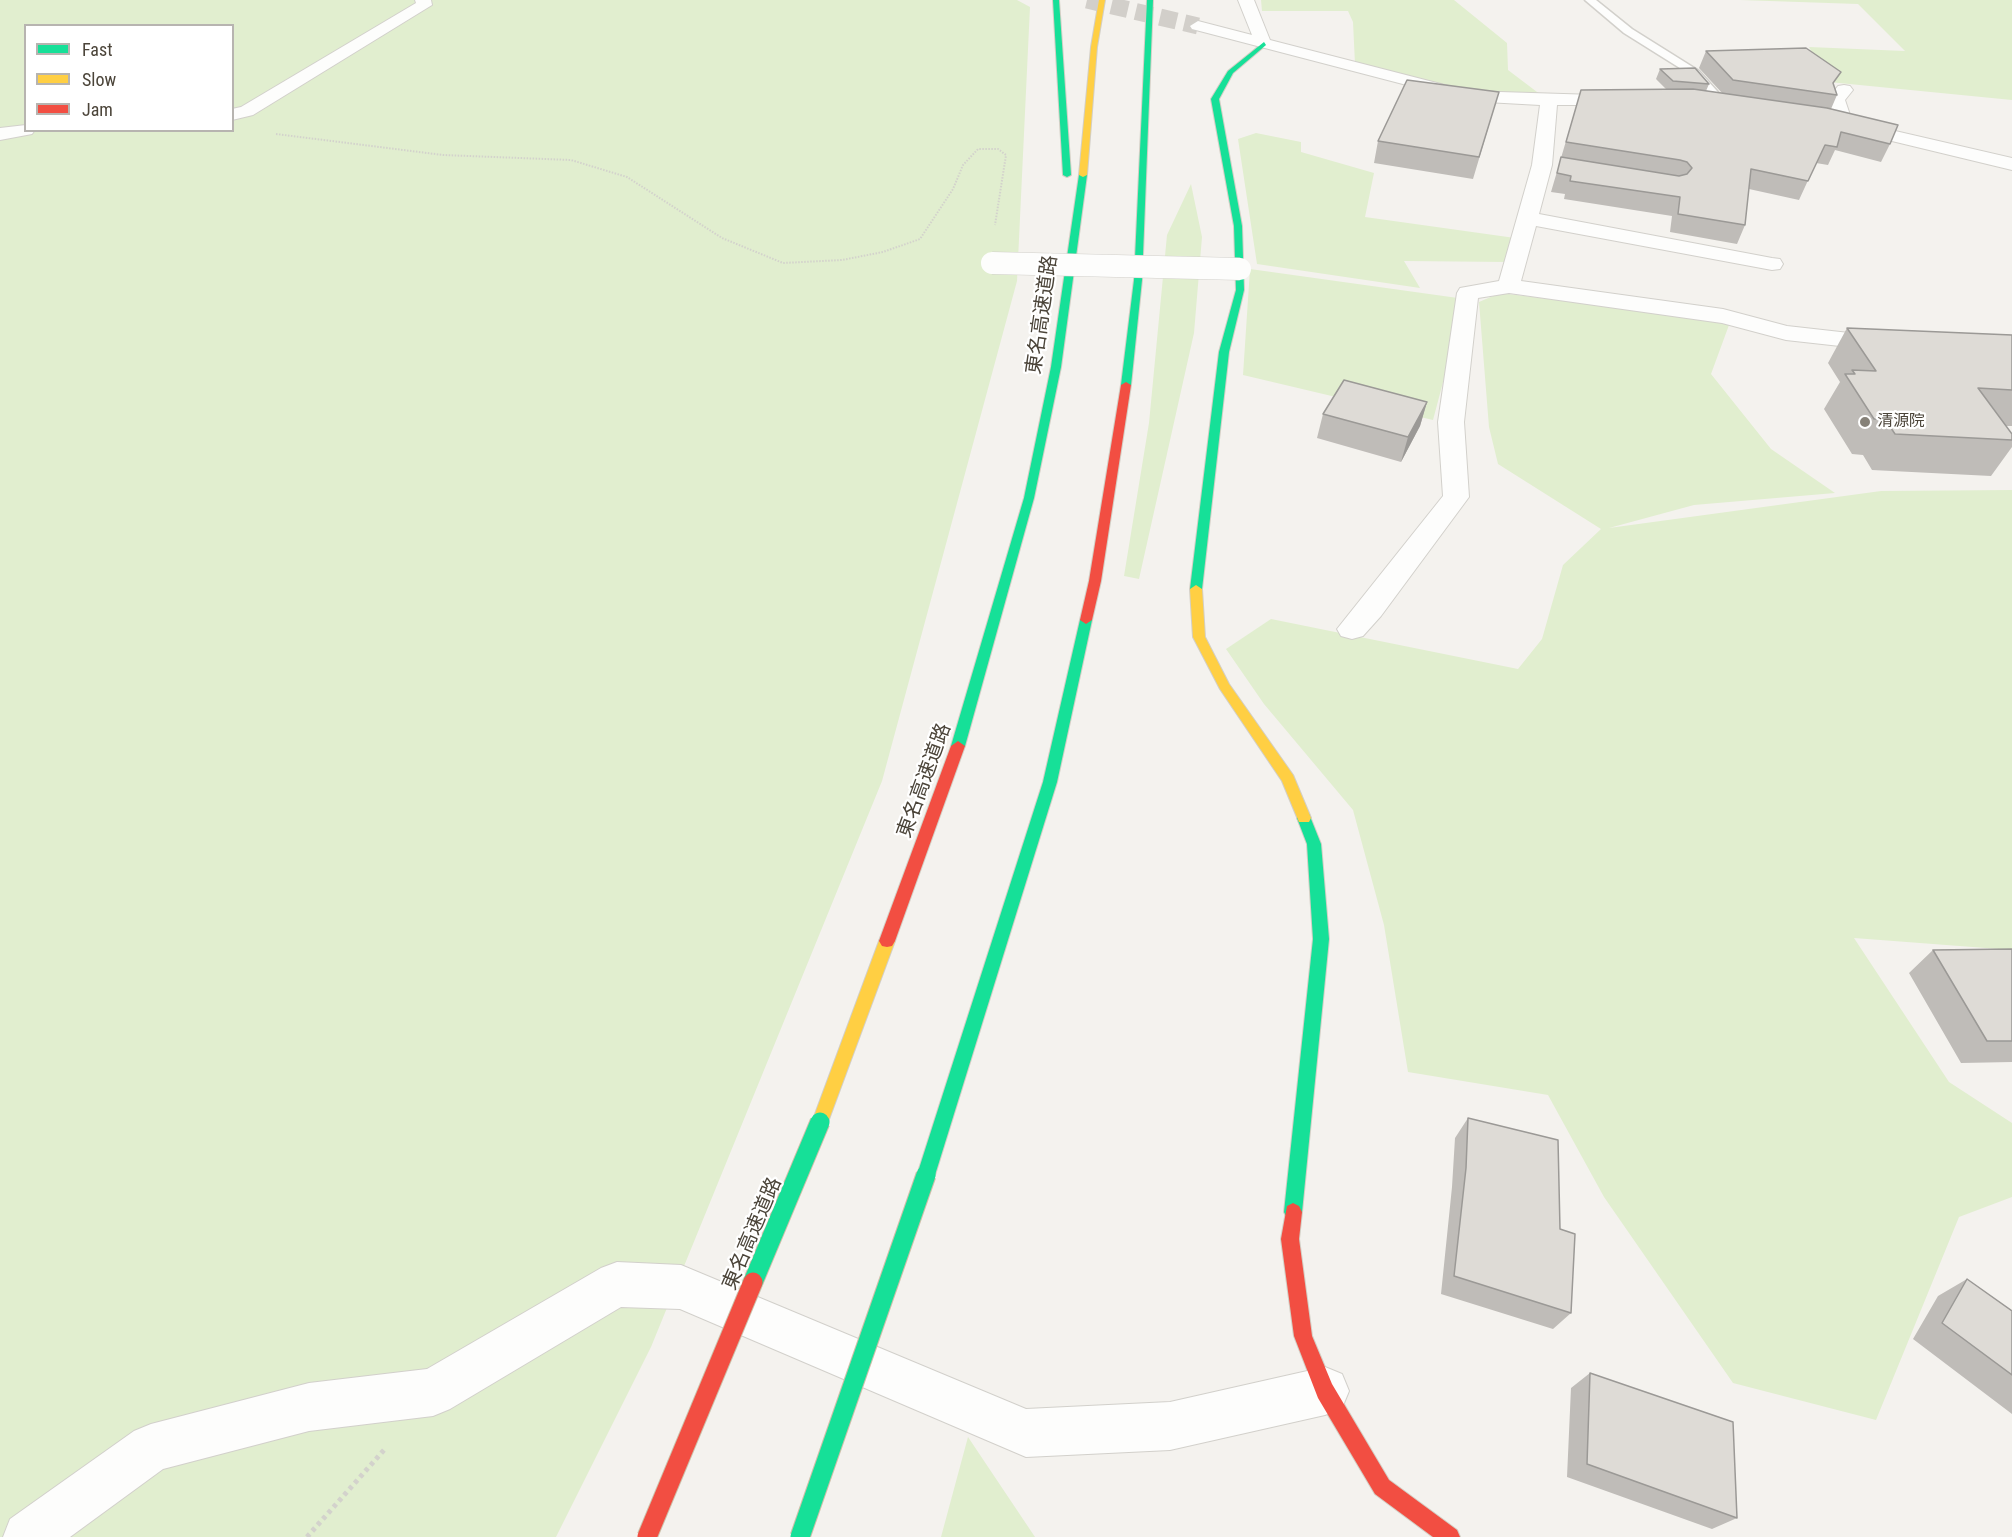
<!DOCTYPE html>
<html>
<head>
<meta charset="utf-8">
<style>
  body { margin:0 }
  #map { position:relative; width:2012px; height:1537px; overflow:hidden; background:#f4f2ee; font-family:"Roboto Condensed",sans-serif }
  canvas { display:block }
  .legend { position:absolute; left:24px; top:24px; width:210px; height:108px; box-sizing:border-box; background:#fff; border:2px solid #b7b4b0; margin:0; padding:8px 10px; list-style:none; font-size:18px; color:#4b4439 }
  .legend li { display:flex; align-items:center; gap:12px; height:30px }
  .legend b { width:30px; border:2px solid #b7b4b0 }
</style>
</head>
<body>
<div id="map">
<canvas width="2012" height="1537"></canvas>
<ul class="legend">
<li><b style="height:8px;background:#16e098"></b>Fast</li>
<li><b style="height:8px;background:#ffcf43"></b>Slow</li>
<li><b style="height:8px;background:#f24e42"></b>Jam</li>
</ul>
</div>
<script>
const ctx = document.querySelector('canvas').getContext('2d');
ctx.lineJoin = 'round';
function fillPath(path, color) { ctx.fillStyle = color; ctx.fill(path, 'evenodd'); }
function strokePath(path, color, width, dash) { ctx.strokeStyle = color; ctx.lineWidth = width; ctx.lineCap = dash ? 'butt' : 'round'; ctx.setLineDash(dash || []); ctx.stroke(path); }
function drawText(font, color, halo, rows, align = 'center') {
  ctx.font = font + ' "Roboto Condensed","Noto Sans JP",sans-serif'; ctx.lineWidth = 4.5; ctx.setLineDash([]); ctx.textBaseline = 'middle'; ctx.strokeStyle = halo; ctx.fillStyle = color; for (const [text, x, y, turn = 0] of rows) {
    ctx.save(); ctx.translate(x, y); ctx.rotate((+turn || 0) * Math.PI / 180); ctx.textAlign = isNaN(turn) ? turn : align; if (halo) ctx.strokeText(text, 0, 0); ctx.fillText(text, 0, 0); ctx.restore();
  }
}
const green = new Path2D(`
  M 0,0 L 1017,0 L 1030,7 L 1017,281 L 882,781 L 651,1347 L 556,1537 L 0,1537 ZM 26,26 L 232,26 L 232,130 L 26,130 Z
  M 1261,0 L 1454,0 L 1507,43 L 1508,70 L 1541,95 L 1478,95 L 1355,64 L 1353,22 L 1348,11 L 1262,11 Z
  M 1740,0 L 2012,0 L 2012,100 L 1829,82 L 1809,47 L 1905,51 L 1858,4 Z
  M 1256,133 L 1301,142 L 1301,152 L 1374,173 L 1365,217 L 1515,238 L 1507,262 L 1404,261 L 1420,288 L 1257,264 L 1238,139 Z
  M 1191,184 L 1202,237 L 1194,333 L 1139,579 L 1124,576 L 1149,423 L 1167,235 Z
  M 1250,269 L 1465,299 L 1433,420 L 1243,375 Z
  M 1500,293 L 1689,316 L 1729,325 L 1711,374 L 1771,449 L 1835,493 L 1694,505 L 1609,528 L 1881,491 L 2012,490 L 2012,950 L 1854,938 L 1949,1082 L 2012,1123 L 2012,1197 L 1959,1217 L 1876,1420 L 1733,1383 L 1604,1197 L 1548,1095 L 1408,1072 L 1384,925 L 1353,810 L 1264,704 L 1226,649 L 1271,619 L 1518,669 L 1542,639 L 1563,565 L 1601,529 L 1498,464 L 1489,427 L 1479,302 Z
  M 968,1437 L 1035,1537 L 941,1537 Z`);
const secondaryTunnel = new Path2D(`
  M 1087,0 L 1198,26`);
const pathFar1 = new Path2D(`
  M 276,134 L 443,155 L 571,160 L 627,177 L 722,238 L 783,263 L 842,260 L 883,252 L 920,239 L 953,189 L 963,165 L 978,149 L 998,149 L 1006,155 L 995,225`);
const path = new Path2D(`
  M 307,1537 L 384,1450`);
const lane = new Path2D(`
  M 1585,0 L 1596,0 L 1632,29 L 1699,71 L 1725,100 L 1725,106 L 1717,106 L 1691,75 L 1624,33 Z`);
const street = new Path2D(`
  M 415,0 L 431,0 L 432,5 L 253,115 L 232,120 L 232,109 L 241,107 L 416,3 Z
  M 1238,0 L 1254,0 L 1270,40 L 1468,91 L 1627,96 L 1630,100 L 1627,104 L 1621,105 L 1557,105 L 1552,165 L 1539,214 L 1772,258 L 1780,259 L 1783,264 L 1780,269 L 1772,270 L 1536,226 L 1521,281 L 1723,309 L 1787,326 L 1885,337 L 1893,339 L 1897,344 L 1893,349 L 1885,351 L 1786,340 L 1722,323 L 1509,293 L 1478,298 L 1464,422 L 1469,497 L 1381,616 L 1363,636 L 1352,639 L 1341,636 L 1337,629 L 1443,496 L 1438,422 L 1457,293 L 1460,288 L 1499,281 L 1532,165 L 1540,105 L 1468,101 L 1192,29 L 1190,26 L 1198,21 L 1252,35 Z
  M 1844,85 L 1850,86 L 1853,90 L 1845,100 L 1852,121 L 2012,158 L 2012,170 L 1838,128 L 1827,100 L 1838,86 Z
  M 26,125 L 26,130 L 35,130 L 32,134 L 0,140 L 0,128 Z
  M 617,1262 L 681,1265 L 1026,1409 L 1170,1402 L 1325,1367 L 1342,1374 L 1349,1391 L 1342,1408 L 1325,1415 L 1170,1450 L 1026,1457 L 680,1309 L 621,1307 L 450,1409 L 433,1416 L 309,1431 L 163,1469 L 70,1537 L 3,1537 L 10,1519 L 134,1431 L 151,1424 L 309,1383 L 427,1369 L 601,1268 Z`);
const fast = new Path2D(`
  M 1053,0 L 1059,0 L 1071,175 L 1067,177 L 1063,175 Z
  M 1147,0 L 1153,0 L 1142,280 L 1131,385 L 1126,388 L 1121,385 L 1134,280 Z
  M 1264,42 L 1266,45 L 1233,73 L 1219,99 L 1242,226 L 1244,290 L 1229,352 L 1202,589 L 1196,593 L 1190,589 L 1219,352 L 1236,290 L 1234,226 L 1211,99 L 1228,71 Z
  M 1083,173 L 1087,175 L 1061,367 L 1034,498 L 965,746 L 958,751 L 951,746 L 1024,498 L 1051,367 L 1079,175 Z
  M 1086,616 L 1092,620 L 1057,782 L 935,1175 L 932,1181 L 926,1183 L 920,1181 L 917,1175 L 1043,782 L 1080,620 Z
  M 1304,813 L 1309,814 L 1321,844 L 1329,939 L 1302,1212 L 1299,1218 L 1293,1221 L 1287,1218 L 1284,1212 L 1313,939 L 1307,844 L 1297,818 L 1299,814 Z`);
const slow = new Path2D(`
  M 1099,0 L 1105,0 L 1097,47 L 1087,175 L 1083,177 L 1079,175 L 1091,47 Z
  M 1196,585 L 1202,589 L 1205,637 L 1229,684 L 1293,775 L 1311,818 L 1309,822 L 1299,822 L 1282,781 L 1220,689 L 1193,637 L 1190,589 Z
  M 887,935 L 892,936 L 895,941 L 828,1122 L 826,1128 L 820,1130 L 814,1128 L 812,1122 L 879,941 L 882,936 Z`);
const jam = new Path2D(`
  M 1126,382 L 1131,385 L 1101,581 L 1092,620 L 1086,624 L 1080,620 L 1089,581 L 1121,385 Z
  M 958,741 L 965,746 L 895,941 L 892,946 L 887,947 L 882,946 L 879,941 L 951,746 Z
  M 1293,1203 L 1299,1206 L 1302,1212 L 1299,1239 L 1312,1336 L 1332,1384 L 1389,1480 L 1457,1530 L 1460,1537 L 1433,1537 L 1375,1494 L 1318,1398 L 1294,1336 L 1281,1239 L 1287,1206 Z`);
const streetBridge = new Path2D(`
  M 992,263 L 1240,269`);
const fastBridge = new Path2D(`
  M 753,1282 L 820,1122
  M 800,1537 L 926,1175`);
const jamBridge = new Path2D(`
  M 647,1537 L 753,1282`);
const wall = new Path2D(`
  M 1706,51 L 1834,86 L 1837,95 L 1831,109 L 1890,144 L 1881,162 L 1835,150 L 1828,165 L 1816,163 L 1799,200 L 1749,189 L 1745,225 L 1737,244 L 1670,232 L 1672,216 L 1564,199 L 1565,194 L 1551,192 L 1581,90 L 1666,89 L 1656,79 L 1660,69 L 1709,84 L 1706,91 L 1722,93 L 1699,68 Z
  M 1499,92 L 1473,179 L 1374,163 L 1378,141 Z
  M 1847,328 L 2012,335 L 2012,426 L 2006,426 L 2012,434 L 2012,447 L 1991,476 L 1872,470 L 1863,455 L 1852,454 L 1824,409 L 1840,382 L 1828,363 Z
  M 1427,402 L 1420,426 L 1401,462 L 1317,438 L 1323,414 Z
  M 2012,949 L 2012,1062 L 1961,1063 L 1909,973 L 1933,950 Z
  M 1468,1118 L 1560,1229 L 1571,1313 L 1553,1329 L 1441,1294 L 1452,1187 L 1455,1138 Z
  M 1967,1279 L 2012,1311 L 2012,1414 L 1913,1339 L 1938,1296 Z
  M 1590,1373 L 1737,1518 L 1712,1529 L 1567,1477 L 1571,1388 Z`);
const shadedWall = new Path2D(`
  M 1427,402 L 1420,426 L 1401,462 L 1408,437 Z`);
const building = new Path2D(`
  M 1806,48 L 1841,72 L 1833,83 L 1837,95 L 1733,80 L 1706,51 Z
  M 1695,68 L 1709,84 L 1673,81 L 1660,69 Z
  M 1407,80 L 1499,92 L 1479,157 L 1378,141 Z
  M 1693,89 L 1827,108 L 1898,125 L 1890,144 L 1841,132 L 1837,147 L 1825,145 L 1808,181 L 1751,169 L 1745,225 L 1678,214 L 1680,197 L 1570,181 L 1571,176 L 1557,173 L 1561,157 L 1679,176 L 1687,174 L 1692,168 L 1687,162 L 1680,160 L 1566,142 L 1581,90 Z
  M 1847,328 L 2012,335 L 2012,390 L 1978,388 L 2012,434 L 2012,440 L 1895,434 L 1885,419 L 1874,419 L 1845,374 L 1855,374 L 1852,370 L 1876,371 Z
  M 1344,380 L 1427,402 L 1408,437 L 1323,414 Z
  M 2012,949 L 2012,1041 L 1987,1041 L 1933,950 Z
  M 1468,1118 L 1558,1140 L 1560,1229 L 1575,1234 L 1571,1313 L 1454,1276 L 1466,1168 Z
  M 1967,1279 L 2012,1311 L 2012,1375 L 1942,1323 Z
  M 1590,1373 L 1733,1422 L 1737,1518 L 1587,1464 Z`);
const markers = [
  [1865,422,6,"#868178"]
];
const farPoinames = [
  ["清源院",1877,422]
];
const streetNames = [
  ["東名高速道路",1043,315,-82],
  ["東名高速道路",925,781,-70],
  ["東名高速道路",753,1234,-67]
];
fillPath(green, '#e1eecf');
strokePath(secondaryTunnel, '#d2cfca', 17, [17, 8]);
strokePath(lane, '#d2d0cb', 3);
strokePath(street, '#d2d0cb', 2);
strokePath(fast, '#d3cfc5', 2);
strokePath(slow, '#d3cfc5', 2);
strokePath(jam, '#d3cfc5', 2);
strokePath(pathFar1, '#d3d2cc', 2, [1.5, 1.5]);
strokePath(path, '#d3d2cc', 5, [4, 4]);
fillPath(lane, '#fdfdfc');
fillPath(street, '#fdfdfc');
fillPath(fast, '#16e098');
fillPath(slow, '#ffcf43');
fillPath(jam, '#f24e42');
strokePath(streetBridge, '#d2d0cb', 23, []);
strokePath(fastBridge, '#ccbfa9', 21, []);
strokePath(jamBridge, '#ccbfa9', 21, []);
strokePath(streetBridge, '#fdfdfc', 22);
strokePath(fastBridge, '#16e098', 19);
strokePath(jamBridge, '#f24e42', 19);
fillPath(wall, '#bfbcb8');
fillPath(shadedWall, '#9b9996');
fillPath(building, '#dedbd6');
strokePath(building, '#9b9996', 1.5);
for (const [x, y, r, color] of markers) { const dot = new Path2D(); dot.arc(x, y, r, 0, 2 * Math.PI); ctx.fillStyle = color; ctx.fill(dot); strokePath(dot, '#fff', 2); }
drawText('16px', '#4b4439', '#fff', farPoinames, 'left');
drawText('20px', '#4b4439', '#fff', streetNames);
</script>
</body>
</html>
